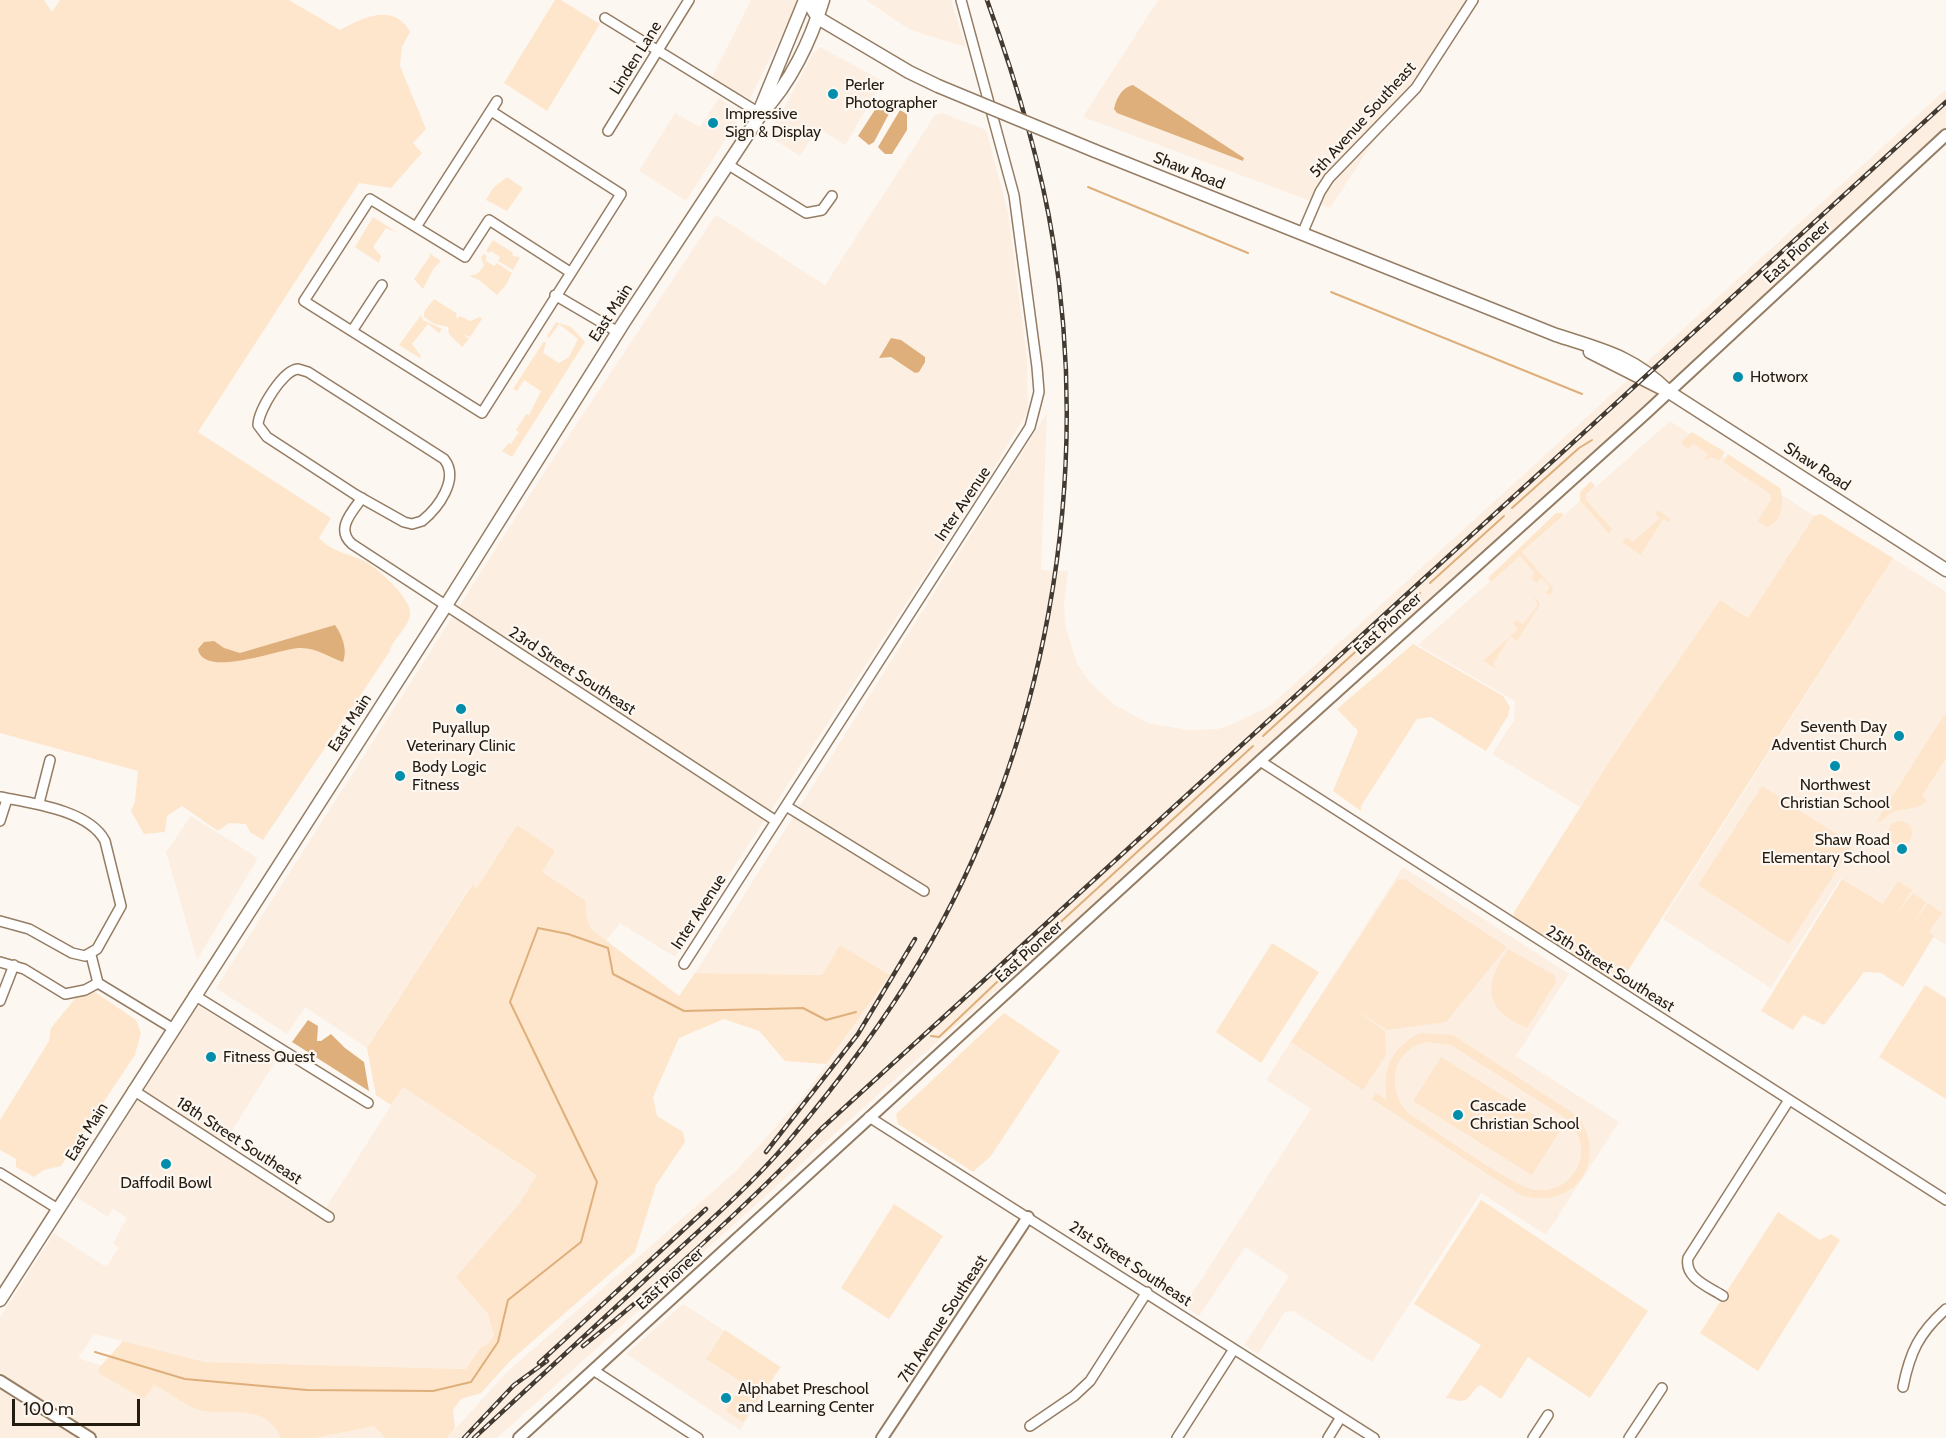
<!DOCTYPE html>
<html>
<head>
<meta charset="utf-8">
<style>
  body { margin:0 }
  #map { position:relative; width:1946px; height:1438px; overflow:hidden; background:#fdf7f2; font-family:Cabin,sans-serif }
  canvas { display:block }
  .scale { position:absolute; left:12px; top:1399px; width:128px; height:27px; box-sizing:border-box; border:3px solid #251c11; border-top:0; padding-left:8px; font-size:18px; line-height:21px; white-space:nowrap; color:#251c11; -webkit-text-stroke:4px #fdf7f2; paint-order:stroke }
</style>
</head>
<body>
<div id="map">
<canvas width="1946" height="1438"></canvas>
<div class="scale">100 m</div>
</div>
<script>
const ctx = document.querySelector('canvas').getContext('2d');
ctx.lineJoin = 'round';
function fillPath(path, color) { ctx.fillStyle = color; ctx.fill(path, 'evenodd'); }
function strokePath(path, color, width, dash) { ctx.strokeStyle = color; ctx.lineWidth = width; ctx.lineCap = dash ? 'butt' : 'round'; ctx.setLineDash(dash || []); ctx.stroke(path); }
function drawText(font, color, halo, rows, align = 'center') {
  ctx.font = font + ' Cabin,sans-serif'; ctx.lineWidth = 4.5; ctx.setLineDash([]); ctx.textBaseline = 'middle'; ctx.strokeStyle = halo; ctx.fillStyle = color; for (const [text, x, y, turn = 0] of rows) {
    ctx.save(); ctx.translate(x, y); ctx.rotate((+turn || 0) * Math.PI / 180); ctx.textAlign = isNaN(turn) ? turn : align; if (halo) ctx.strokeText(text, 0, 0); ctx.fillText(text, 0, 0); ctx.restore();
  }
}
const built = new Path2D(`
  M 751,0 L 799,0 L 750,99 L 711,79 Z
  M 866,0 L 951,0 L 966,47 L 910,30 Z
  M 1158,0 L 1467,0 L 1330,208 L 1083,117 Z
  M 820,47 L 883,81 L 845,145 L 818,128 L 800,156 L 767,135 L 787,103 L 812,55 Z
  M 1946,89 L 1946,135 L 1269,753 L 912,1064 L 497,1438 L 447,1438 L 506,1373 L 736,1171 L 805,1094 L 890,975 L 841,946 L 822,975 L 695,973 L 1047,413 L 1041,570 L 1068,571 L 1064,606 L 1066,628 L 1077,664 L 1090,682 L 1113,704 L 1148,723 L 1188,730 L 1217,729 L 1230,725 L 1270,706 Z
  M 719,98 L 737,111 L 740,117 L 686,201 L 639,171 L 675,113 L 700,127 Z
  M 942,113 L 986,130 L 1008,212 L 1027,358 L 1028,411 L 986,481 L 675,957 L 620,923 L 606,941 L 591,929 L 587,918 L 585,900 L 542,872 L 477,888 L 471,885 L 367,1048 L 305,1007 L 287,1034 L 216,988 L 542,476 L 716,215 L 825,285 L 935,115 Z
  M 1670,421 L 1814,516 L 1748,618 L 1720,600 L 1580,807 L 1492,754 L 1514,720 L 1515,701 L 1418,645 Z
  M 1893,558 L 1946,592 L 1946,945 L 1841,878 L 1771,988 L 1663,919 Z
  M 191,816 L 258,858 L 197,960 L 166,852 Z
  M 1403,867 L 1569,974 L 1516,1056 L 1619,1122 L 1546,1235 L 1481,1193 L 1372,1362 L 1293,1311 L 1285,1312 L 1258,1354 L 1244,1345 L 1289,1276 L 1245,1247 L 1199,1316 L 1184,1306 L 1311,1109 L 1266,1080 Z
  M 198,1005 L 279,1056 L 224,1143 L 325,1209 L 403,1087 L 538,1175 L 465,1288 L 502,1315 L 494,1335 L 488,1344 L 481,1347 L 467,1369 L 205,1362 L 94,1334 L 78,1358 L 173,1389 L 309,1405 L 309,1438 L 0,1438 L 0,1318 L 54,1233 L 106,1267 L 119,1248 L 113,1243 L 127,1218 L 113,1209 L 108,1217 L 76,1197 Z
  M 683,1304 L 781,1367 L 740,1430 L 626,1354 Z
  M 374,1426 L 385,1438 L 315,1438 Z`);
const green = new Path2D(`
  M 0,0 L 44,0 L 52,12 L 60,0 L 289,0 L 340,30 C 362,18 394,2 410,32 L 402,47 L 400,66 L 426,129 L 413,143 L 422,153 L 391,188 L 359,183 L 198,432 L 331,518 L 319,538 C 333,553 350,553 368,563 C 380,571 413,600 410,615 C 408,629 393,638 390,651 L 263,840 L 250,832 L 246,824 L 229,823 L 218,831 L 182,806 L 167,816 L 165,832 L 144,834 L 131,811 L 135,801 L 138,771 L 0,733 Z
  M 555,0 L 561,0 L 600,24 L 547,111 L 504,83 Z
  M 507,177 L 523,188 L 507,211 L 486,200 L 493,188 Z
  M 373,217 L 398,233 L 386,228 L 373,247 L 381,256 L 379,263 L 355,247 Z
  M 493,240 L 512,252 L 513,256 L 520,257 L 513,270 L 498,261 L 500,257 L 491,251 L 489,253 L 486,251 Z
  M 429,253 L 441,261 L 434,268 L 423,289 L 414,279 L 430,256 Z
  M 484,254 L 487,256 L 485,260 L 494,266 L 497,263 L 512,273 L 506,285 L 497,295 L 479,280 L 469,276 L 477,274 L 484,266 L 481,257 Z
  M 434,299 L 456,313 L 457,319 L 460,316 L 470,321 L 480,317 L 482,319 L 470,337 L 463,334 L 469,339 L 462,347 L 449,334 L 448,327 L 434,324 L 424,317 L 424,312 Z
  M 421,315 L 423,320 L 442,329 L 439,333 L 428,324 L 412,344 L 421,356 L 420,358 L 399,345 Z
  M 556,322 L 571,327 L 585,342 L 512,457 L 502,451 L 509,443 L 511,444 L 519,432 L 516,430 L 526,414 L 529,415 L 541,391 L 524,380 L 517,391 L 513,389 L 544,341 L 546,343 L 543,353 L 559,363 L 569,357 L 578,339 L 559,324 L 549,338 L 547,336 Z
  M 1692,432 L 1725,452 L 1719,461 L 1711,457 L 1704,461 L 1708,454 L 1693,444 L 1688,450 L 1681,442 Z
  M 1728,454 L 1780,488 C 1785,501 1782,522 1767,527 L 1757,522 L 1771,500 L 1770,494 L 1723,462 Z
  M 1591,481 L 1595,486 L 1586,495 L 1586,500 L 1612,529 L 1609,534 L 1580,500 L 1580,492 Z
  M 1657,511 L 1660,511 L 1671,520 L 1669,522 L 1663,519 L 1641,554 L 1647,559 L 1622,542 L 1627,537 L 1633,542 L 1660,518 L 1655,514 Z
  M 1556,513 L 1563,513 L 1563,516 L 1522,552 L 1553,588 L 1551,595 L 1545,593 L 1550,587 L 1542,578 L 1536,583 L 1531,578 L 1535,573 L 1520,556 L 1491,582 L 1488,578 Z
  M 1821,514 L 1893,558 L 1618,986 L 1514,920 L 1514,912 L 1609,762 L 1720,600 L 1748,618 L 1814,516 Z
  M 1534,598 L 1537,599 L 1540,605 L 1517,641 L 1510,636 L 1493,664 L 1499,670 L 1483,661 L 1518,629 L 1513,623 L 1517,620 L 1523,624 L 1538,605 Z
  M 1413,644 L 1503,696 L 1510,707 L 1508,716 L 1486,751 L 1431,717 L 1417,719 L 1361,806 L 1361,811 L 1333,791 L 1358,731 L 1337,709 Z
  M 1946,712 L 1946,758 L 1922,796 L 1927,801 C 1916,810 1905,808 1893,812 C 1885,815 1884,822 1876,822 Z
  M 1762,786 L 1853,845 L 1789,944 L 1698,885 Z
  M1888 833a12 12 0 1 1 24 0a12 12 0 1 1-24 0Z
  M 517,825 L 555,851 L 542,872 L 585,900 L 587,918 L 591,929 L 679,996 L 695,973 L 822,975 L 840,945 L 890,975 L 826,1064 L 785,1061 L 759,1031 L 724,1019 L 679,1038 L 653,1097 L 657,1116 L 683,1132 L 685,1142 L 656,1185 L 635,1252 L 510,1361 L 481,1393 L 461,1399 L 453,1410 L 455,1428 L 447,1438 L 385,1438 L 374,1426 L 315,1438 L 281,1438 C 265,1402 233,1416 204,1411 C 188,1408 169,1392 154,1385 L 144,1399 L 100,1374 L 98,1369 L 123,1341 L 205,1362 L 466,1369 L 481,1347 L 488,1344 L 494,1335 L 488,1314 L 456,1277 L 519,1204 L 537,1175 L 403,1087 L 391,1105 L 376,1095 L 367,1048 L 472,885 L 477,888 Z
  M 1404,879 L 1507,947 L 1446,1022 L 1387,1030 L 1354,1008 L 1385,1031 L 1386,1055 L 1363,1090 L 1291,1042 L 1397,880 Z
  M 1842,879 L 1883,904 L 1898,881 L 1912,890 L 1897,913 L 1913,893 L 1926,902 L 1914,923 L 1928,903 L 1942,913 L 1929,932 L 1934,936 L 1903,987 L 1881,973 L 1864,972 L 1824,1025 L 1803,1015 L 1793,1030 L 1761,1011 Z
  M 1272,943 L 1319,972 L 1261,1063 L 1216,1032 Z
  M 1508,949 L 1554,975 L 1556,982 L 1527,1028 C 1484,1010 1483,986 1508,949 Z
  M 1925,985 L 1946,998 L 1946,1099 L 1879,1057 Z
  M 92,990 L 136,1020 L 141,1033 L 135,1055 L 61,1166 L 44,1170 L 34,1177 L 16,1167 L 16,1159 L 0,1150 L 0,1120 L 49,1041 L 51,1028 L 78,995 Z
  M 1004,1013 L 1060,1051 L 991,1156 L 973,1172 L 898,1124 L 896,1114 Z
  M 1420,1033 L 1453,1035 L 1579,1117 C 1609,1163 1573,1212 1520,1195 L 1372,1099 L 1376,1093 L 1387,1100 C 1382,1068 1391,1048 1420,1033 ZM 1426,1042 L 1451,1045 L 1570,1121 C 1580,1135 1586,1152 1577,1168 C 1569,1184 1553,1192 1535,1190 C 1512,1186 1433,1129 1408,1113 C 1386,1088 1391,1051 1426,1042 Z
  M 1441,1057 L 1560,1131 L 1532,1175 L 1413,1101 Z
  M 1481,1200 L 1648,1311 L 1590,1398 L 1528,1357 L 1501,1399 L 1481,1385 C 1473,1388 1470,1401 1461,1401 C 1456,1401 1452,1398 1446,1398 L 1481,1345 L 1414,1304 Z
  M 894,1204 L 943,1236 L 889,1319 L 841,1288 Z
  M 1778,1212 L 1820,1240 L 1831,1234 L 1840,1240 L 1758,1371 L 1700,1333 Z
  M 725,1330 L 780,1367 L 743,1422 L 726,1411 L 743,1383 L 706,1359 Z`);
const water = new Path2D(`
  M 1133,85 L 1244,158 L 1243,161 L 1117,113 L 1114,109 C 1116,99 1122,87 1133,85 Z
  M 885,99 L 892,108 L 874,142 L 869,145 L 858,136 L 880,102 Z
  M 900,110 L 907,114 L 907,130 L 892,154 L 885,154 L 878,147 Z
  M 891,338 L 901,340 L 925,357 L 925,362 L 919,372 L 915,373 L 891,357 L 879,358 Z
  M 335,625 C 342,635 348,650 343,662 C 328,657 316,647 299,648 C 279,649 203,679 198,649 L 204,642 L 214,641 L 224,648 L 240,653 Z
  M 308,1020 L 318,1026 L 317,1041 L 321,1041 L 331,1034 L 345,1048 L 364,1062 L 369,1091 L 292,1042 Z`);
const stream = new Path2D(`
  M 1088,187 L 1248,253
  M 1331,292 L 1582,394
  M 1512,508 L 1579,448 L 1592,440
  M 1430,583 L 1504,516
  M 1263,736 L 1420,593
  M 1031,949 L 1253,746
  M 931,1036 L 939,1037 L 1017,963
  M 95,1352 L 185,1379 L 307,1390 L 433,1391 L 471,1382 L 498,1342 L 508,1300 L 581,1242 L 597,1182 L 510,1002 L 538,928 L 568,934 L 608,948 L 613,974 L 684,1011 L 803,1008 L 826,1020 L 856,1012`);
const minor = new Path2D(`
  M 605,18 L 761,114
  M 491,111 L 621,194 L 482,413 L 304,301 L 370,199 L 465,257 L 489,220 L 570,272
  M 608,131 L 689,0
  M 727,164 L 806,213 L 822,210 L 832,196
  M 416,227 L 497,101
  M 1302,234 L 1320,192 L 1329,178 L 1416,88 L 1473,0
  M 555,295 L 618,332
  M 352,331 L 382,285
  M 298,369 L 308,372 L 444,459 C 460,479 438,508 422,521 L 412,524 L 404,522 L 356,495 L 267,437 L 258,425 C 259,409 283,370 298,369 Z
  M 362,498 C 352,512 335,529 352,544 L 776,821
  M 1260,761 L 1946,1200
  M 0,797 C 31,803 89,810 105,841 L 121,906 L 97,949 L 85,956 L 72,953 L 29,929 L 0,921
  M 39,803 L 50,760
  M 786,806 L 924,891
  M 0,821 L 7,799
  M 91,955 L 98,983 L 172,1028
  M 0,962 L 24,969 L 65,994 L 85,990 L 98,983
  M 684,964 L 1030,427 L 1039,392 L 1037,367 L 1014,195 L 961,0
  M 194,995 L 368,1103
  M 0,1001 L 14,965
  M 133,1090 L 329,1217
  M 869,1117 L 1374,1438
  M 0,1173 L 58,1209
  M 1723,1296 C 1709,1287 1684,1278 1688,1258 L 1789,1100
  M 593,1370 L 698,1438
  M 1903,1387 C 1910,1352 1919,1333 1946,1309
  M 1030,1426 L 1074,1396 L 1090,1381 L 1147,1292
  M 1177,1438 L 1234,1349
  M 1328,1438 L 1341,1417
  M 1533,1438 L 1548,1415
  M 1629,1438 L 1662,1388`);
const tertiary = new Path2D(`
  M 0,1381 L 90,1438
  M 519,1438 L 1260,761 L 1646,413 L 1946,135
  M 882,1438 L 1028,1217`);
const secondary = new Path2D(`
  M 813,0 L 813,10 L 818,18 L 909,72 L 938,86
  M 759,112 L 805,0
  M 1095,151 L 1556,335 C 1602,350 1633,356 1669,392
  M 1590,352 L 1669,392 L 1946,570
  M 0,1300 L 445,607 L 624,322 L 761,114 C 790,84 811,40 823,0`);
const rail = new Path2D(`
  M 766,1152 L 858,1034 L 915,939
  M 583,1346 C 667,1279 745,1207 821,1129 L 1946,102
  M 539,1363 L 706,1209
  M 464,1438 L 514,1385 L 547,1361
  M 474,1438 C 535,1382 596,1325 657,1269 C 702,1228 748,1188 788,1142 C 836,1085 882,1025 920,961 C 1047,747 1092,484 1053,240 C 1040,158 1015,78 987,0`);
const secondaryBridge = new Path2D(`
  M 938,86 L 1095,151`);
const markers = [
  [833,94,6,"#018eab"],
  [713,123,6,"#018eab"],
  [1738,377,6,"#018eab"],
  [461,709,6,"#018eab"],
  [1899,736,6,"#018eab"],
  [1835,766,6,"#018eab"],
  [400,776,6,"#018eab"],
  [1902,849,6,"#018eab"],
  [211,1057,6,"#018eab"],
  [1458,1115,6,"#018eab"],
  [166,1164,6,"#018eab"],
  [726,1398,6,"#018eab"]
];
const streetNames = [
  ["Linden Lane",636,58,-58],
  ["5th Avenue Southeast",1363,120,-48],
  ["Shaw Road",1189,171,22],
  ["East Pioneer",1797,252,-43],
  ["East Main",611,313,-57],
  ["Shaw Road",1817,467,33],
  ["Inter Avenue",963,504,-56],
  ["East Pioneer",1388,624,-42],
  ["23rd Street Southeast",572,671,33],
  ["East Main",350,723,-57],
  ["Inter Avenue",699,912,-57],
  ["East Pioneer",1029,952,-42],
  ["25th Street Southeast",1610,969,32],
  ["East Main",87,1132,-58],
  ["18th Street Southeast",239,1141,33],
  ["21st Street Southeast",1130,1264,33],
  ["East Pioneer",670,1279,-42],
  ["7th Avenue Southeast",943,1319,-57]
];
const poiNames = [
  ["Perler",845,85],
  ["Photographer",845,103],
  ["Impressive",725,114],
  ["Sign & Display",725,132],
  ["Hotworx",1750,377],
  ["Seventh Day",1887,727,"right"],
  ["Adventist Church",1887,745,"right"],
  ["Puyallup",461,728,"center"],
  ["Veterinary Clinic",461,746,"center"],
  ["Body Logic",412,767],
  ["Fitness",412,785],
  ["Northwest",1835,785,"center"],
  ["Christian School",1835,803,"center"],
  ["Shaw Road",1890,840,"right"],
  ["Elementary School",1890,858,"right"],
  ["Fitness Quest",223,1057],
  ["Cascade",1470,1106],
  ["Christian School",1470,1124],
  ["Daffodil Bowl",166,1183,"center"],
  ["Alphabet Preschool",738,1389],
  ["and Learning Center",738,1407]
];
fillPath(built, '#fcefe2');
fillPath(green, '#fee6cc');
fillPath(water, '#deaf7a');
strokePath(stream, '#deaf7a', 2);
strokePath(minor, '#957d64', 12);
strokePath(tertiary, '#957d64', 14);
strokePath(secondary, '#957d64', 15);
strokePath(minor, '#fff', 9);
strokePath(tertiary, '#fff', 10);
strokePath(secondary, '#fff', 12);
strokePath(rail, '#433b31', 4.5);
strokePath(rail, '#fdf7f2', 2, [7]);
strokePath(secondaryBridge, '#957d64', 15, []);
strokePath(secondaryBridge, '#fff', 12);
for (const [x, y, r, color] of markers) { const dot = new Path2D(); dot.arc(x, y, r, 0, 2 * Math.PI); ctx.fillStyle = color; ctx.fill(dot); strokePath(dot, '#fdf7f2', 2); }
drawText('16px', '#251c11', '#fdf7f2', streetNames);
drawText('16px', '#251c11', '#fdf7f2', poiNames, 'left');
</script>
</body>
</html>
